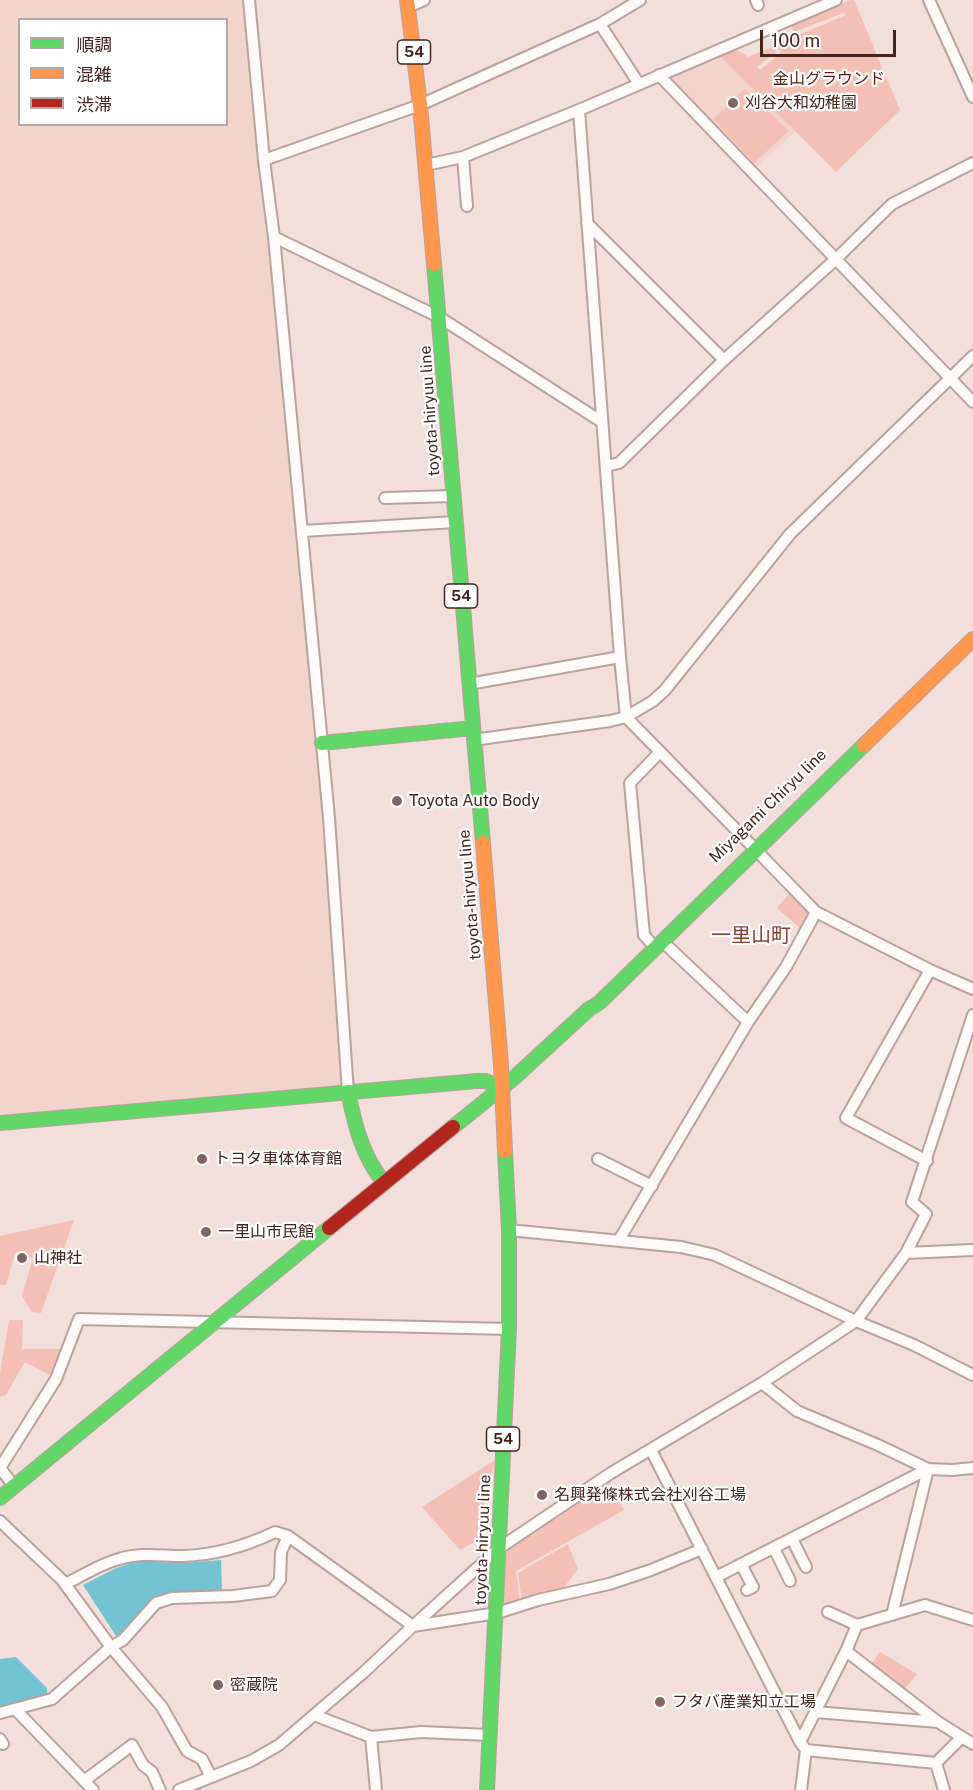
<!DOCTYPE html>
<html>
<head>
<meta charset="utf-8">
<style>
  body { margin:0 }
  #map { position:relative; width:973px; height:1790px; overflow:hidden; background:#f2deda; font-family:"Public Sans","Noto Sans JP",sans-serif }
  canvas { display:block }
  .legend { position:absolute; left:18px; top:18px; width:210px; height:108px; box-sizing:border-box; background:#fff; border:2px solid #b5a7a5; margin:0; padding:8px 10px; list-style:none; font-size:18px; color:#45241d }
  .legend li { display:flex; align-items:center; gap:12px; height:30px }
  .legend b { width:30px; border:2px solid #b5a7a5 }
  .scale { position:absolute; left:760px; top:30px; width:136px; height:27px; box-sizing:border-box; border:3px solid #45241d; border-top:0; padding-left:8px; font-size:18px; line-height:21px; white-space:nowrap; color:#45241d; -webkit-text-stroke:4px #fff; paint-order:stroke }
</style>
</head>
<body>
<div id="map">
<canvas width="973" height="1790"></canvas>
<ul class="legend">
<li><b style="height:8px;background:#63d668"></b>順調</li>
<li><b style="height:8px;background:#ff974d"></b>混雑</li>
<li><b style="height:8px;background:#b3261e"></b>渋滞</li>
</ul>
<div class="scale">100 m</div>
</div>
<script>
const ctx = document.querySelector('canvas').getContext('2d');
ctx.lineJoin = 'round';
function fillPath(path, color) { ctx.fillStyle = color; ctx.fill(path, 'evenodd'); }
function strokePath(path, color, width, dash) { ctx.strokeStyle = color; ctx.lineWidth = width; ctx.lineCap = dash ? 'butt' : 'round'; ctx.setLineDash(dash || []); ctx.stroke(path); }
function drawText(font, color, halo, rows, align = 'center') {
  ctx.font = font + ' "Public Sans","Noto Sans JP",sans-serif'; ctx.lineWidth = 4.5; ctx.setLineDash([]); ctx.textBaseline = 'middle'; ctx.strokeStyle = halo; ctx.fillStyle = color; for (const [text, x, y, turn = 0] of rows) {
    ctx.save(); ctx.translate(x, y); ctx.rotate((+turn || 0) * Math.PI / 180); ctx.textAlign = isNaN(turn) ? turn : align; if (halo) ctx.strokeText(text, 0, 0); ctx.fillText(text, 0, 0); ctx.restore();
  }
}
const built = new Path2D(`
  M 0,0 L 248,0 L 345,1042 L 342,1086 L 0,1118 ZM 20,20 L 226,20 L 226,124 L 20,124 Z
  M 729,49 L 797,130 L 754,169 L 666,76 Z`);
const green = new Path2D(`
  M 851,0 L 854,0 L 900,110 L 836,172 L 720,56 L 737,50 L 748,57 L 772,47 L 777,52 L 757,67 L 760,70 L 781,53 L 775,45 L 846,15 L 843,13 L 794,32 L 791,24 Z
  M 745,89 L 789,131 L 754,163 L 713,119 Z
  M 790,893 L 814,914 L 803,931 L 777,908 Z
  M 74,1220 L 41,1313 L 32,1312 L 22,1296 L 33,1258 L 15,1253 L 6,1285 L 0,1285 L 0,1236 Z
  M 9,1320 L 23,1320 L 22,1349 L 67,1349 L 51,1376 L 25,1362 L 6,1395 L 0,1397 L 0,1373 Z
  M 495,1460 L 479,1529 L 484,1537 L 460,1550 L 422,1507 Z
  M 609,1481 L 624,1510 L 516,1571 L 520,1602 L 504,1607 L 505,1551 Z
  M 568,1544 L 578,1569 L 562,1590 L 522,1601 L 518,1573 Z
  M 880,1652 L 917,1674 L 902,1692 L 870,1666 Z`);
const water = new Path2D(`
  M 221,1560 L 222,1592 L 173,1593 L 128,1637 L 116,1636 L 83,1585 L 114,1569 L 137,1561 L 185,1563 Z
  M 16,1657 L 47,1688 L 47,1694 L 0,1707 L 0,1659 Z`);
const street = new Path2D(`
  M 249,0 L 264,160 L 274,237 L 329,818 L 348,1092
  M 756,0 L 758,5
  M 929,0 L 973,97
  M 408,7 L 424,0
  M 600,24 L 639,84
  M 659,75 L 973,402
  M 579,110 L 620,657 L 626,717 L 653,701 L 665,690 L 790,534 L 973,356
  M 463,157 L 467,206
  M 264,160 L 420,105 L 600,24 L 640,0
  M 426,165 L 463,157 L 579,110 L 836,0
  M 587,223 L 724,360
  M 274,237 L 439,317 L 602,422
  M 606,466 L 619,463 L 724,360 L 836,259 L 892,204 L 973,163
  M 385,498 L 453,496
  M 302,531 L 455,522
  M 469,684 L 620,657
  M 473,740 L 610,721 L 626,717 L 751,845
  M 756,850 L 816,912 L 930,970 L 973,989
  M 662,941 L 748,1022
  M 651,943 L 644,935 L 630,783 L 660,752
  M 598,1159 L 652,1186
  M 927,1161 L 846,1118 L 930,970
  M 509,1230 L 681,1247 L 715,1255 L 856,1321 L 914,1345 L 973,1375
  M 619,1240 L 748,1022 L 786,967 L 816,912
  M 906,1253 L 973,1250
  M 762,1383 L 797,1411 L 878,1445 L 928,1469 L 952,1470 L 973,1468
  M 651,1450 L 800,1742 L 806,1750 L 801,1790
  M 14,1486 L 0,1468 L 56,1379 L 79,1319 L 509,1329
  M 0,1521 L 62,1580 L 111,1647 L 52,1699 L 0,1713
  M 792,1539 L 806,1567
  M 774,1548 L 790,1581
  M 741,1564 L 753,1587 L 747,1590
  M 716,1577 L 928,1469
  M 65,1584 C 82,1576 100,1564 119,1559 C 141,1552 160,1556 183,1556 C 215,1555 246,1546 275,1532 L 288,1536 L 413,1626 L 498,1549 L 611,1473 L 762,1383 L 856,1321 L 906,1253 L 926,1214 L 912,1202 L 973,1015
  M 828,1612 L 857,1625
  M 892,1615 L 928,1469
  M 846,1651 L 938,1722 L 973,1744
  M 16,1710 L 93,1790
  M 815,1712 L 938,1722
  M 314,1715 L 371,1737 L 421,1732 L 489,1735
  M 371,1737 L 376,1790
  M 0,1739 L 3,1744
  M 800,1742 L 846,1651 L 857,1625 L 925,1605 L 973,1620
  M 806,1750 L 936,1763
  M 936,1763 L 961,1738
  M 936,1763 L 944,1790
  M 211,1777 L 202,1759 L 187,1751 L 162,1707 L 111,1647 L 123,1640 L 156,1603 L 172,1598 L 233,1596 L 272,1591 L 280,1580 L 281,1552 L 288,1536
  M 84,1781 L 132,1745 L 143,1765 L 152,1772 L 160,1790
  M 179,1790 L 251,1761 L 279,1745 L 363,1673 L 413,1626 L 497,1613 L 538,1600 L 609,1584 L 651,1570 L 702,1549`);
const fast = new Path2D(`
  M 434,264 L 483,843
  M 322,743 L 473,728
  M 348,1092 C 355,1126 362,1155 384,1183
  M 0,1123 L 477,1081 L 486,1081 L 501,1088
  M 453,1127 L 515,1077 L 589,1009 L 599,1003 L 864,745
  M 0,1498 L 329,1228
  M 487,1790 L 509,1329 L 509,1230 L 505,1151`);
const slow = new Path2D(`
  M 407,0 L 420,105 L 434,264
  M 864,745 L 973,639
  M 483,843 L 501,1065 L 505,1151`);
const jam = new Path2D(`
  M 329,1228 L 453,1127`);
const markers = [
  [733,103,6,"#82655f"],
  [397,801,6,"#82655f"],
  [202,1159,6,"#82655f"],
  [206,1232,6,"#82655f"],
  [22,1258,6,"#82655f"],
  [542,1495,6,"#82655f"],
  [218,1685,6,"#82655f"],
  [660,1702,6,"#82655f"]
];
const shields = [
  [414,52,33],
  [461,596,33],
  [503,1439,33]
];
const shieldNames = [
  ["54",414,52],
  ["54",461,596],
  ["54",503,1439]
];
const parkNames = [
  ["金山グラウンド",829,79]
];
const poiNames = [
  ["刈谷大和幼稚園",745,103],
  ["Toyota Auto Body",409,801],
  ["トヨタ車体体育館",214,1159],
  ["一里山市民館",218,1232],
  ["山神社",34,1258],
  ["名興発條株式会社刈谷工場",554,1495],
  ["密蔵院",230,1685],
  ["フタバ産業知立工場",672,1702]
];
const streetNames = [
  ["toyota-hiryuu line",430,411,-94],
  ["Miyagami Chiryu line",768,806,-44],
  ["toyota-hiryuu line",470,895,-95],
  ["toyota-hiryuu line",483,1540,-88]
];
const quarterNames = [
  ["一里山町",751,936]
];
fillPath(built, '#f2d4cd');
fillPath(green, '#f4c0b5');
fillPath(water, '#73c4d3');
strokePath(street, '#baa29e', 14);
strokePath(fast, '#baa29e', 16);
strokePath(slow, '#baa29e', 16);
strokePath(jam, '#baa29e', 16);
strokePath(street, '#fdfaf9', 10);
strokePath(fast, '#63d668', 14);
strokePath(slow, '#ff974d', 14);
strokePath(jam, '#b3261e', 14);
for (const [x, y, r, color] of markers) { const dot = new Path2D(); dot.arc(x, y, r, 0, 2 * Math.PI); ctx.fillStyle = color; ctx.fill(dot); strokePath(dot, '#fff', 2); }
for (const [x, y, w] of shields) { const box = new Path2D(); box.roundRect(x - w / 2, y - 12, w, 24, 4.5); ctx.fillStyle = '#fff'; ctx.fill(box); strokePath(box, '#45241d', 1.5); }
drawText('bold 15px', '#45241d', null, shieldNames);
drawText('16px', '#5d190d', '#fff', parkNames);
drawText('16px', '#45241d', '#fff', poiNames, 'left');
drawText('16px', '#45241d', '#fff', streetNames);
drawText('20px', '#883e2f', '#fff', quarterNames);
</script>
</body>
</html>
